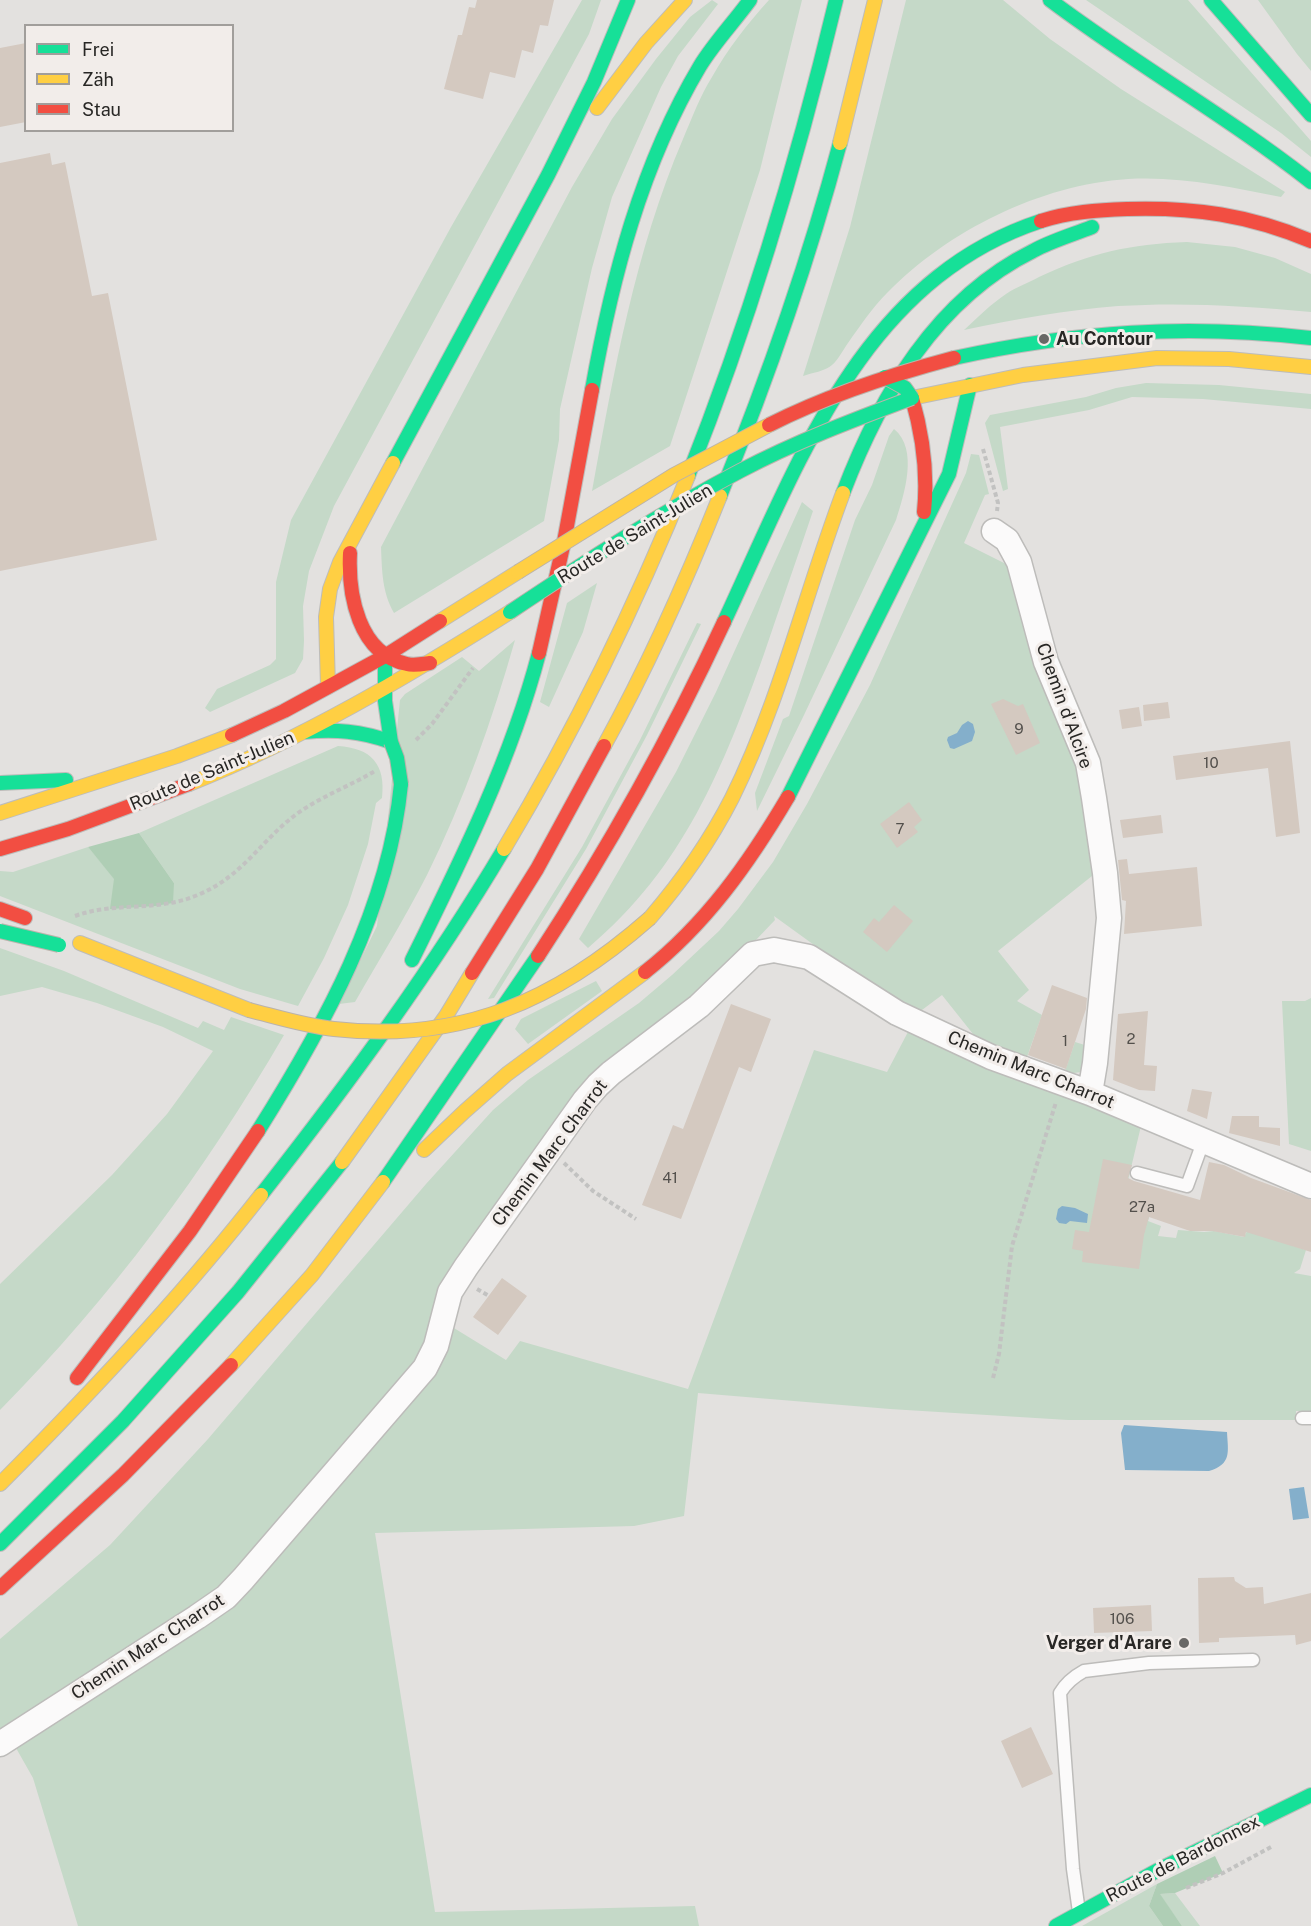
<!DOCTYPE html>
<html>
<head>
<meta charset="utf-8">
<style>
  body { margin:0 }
  #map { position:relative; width:1311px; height:1926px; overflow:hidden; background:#e3e1df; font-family:"Public Sans",sans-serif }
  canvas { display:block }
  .legend { position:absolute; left:24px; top:24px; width:210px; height:108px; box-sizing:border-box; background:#f2edea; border:2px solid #a19e9b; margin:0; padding:8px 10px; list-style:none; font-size:18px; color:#282725 }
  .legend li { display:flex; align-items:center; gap:12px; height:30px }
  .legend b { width:30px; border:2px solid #a19e9b }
</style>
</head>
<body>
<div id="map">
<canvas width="1311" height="1926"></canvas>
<ul class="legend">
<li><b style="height:8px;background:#16e098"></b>Frei</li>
<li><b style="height:8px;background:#ffcf43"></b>Zäh</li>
<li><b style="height:8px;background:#f24e42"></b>Stau</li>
</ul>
</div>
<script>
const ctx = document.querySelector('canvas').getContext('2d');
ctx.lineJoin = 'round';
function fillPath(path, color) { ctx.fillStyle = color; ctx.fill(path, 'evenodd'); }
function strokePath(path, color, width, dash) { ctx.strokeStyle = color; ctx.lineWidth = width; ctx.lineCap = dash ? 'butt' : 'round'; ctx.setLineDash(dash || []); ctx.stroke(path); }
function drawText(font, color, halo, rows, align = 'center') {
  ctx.font = font + ' "Public Sans",sans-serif'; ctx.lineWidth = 6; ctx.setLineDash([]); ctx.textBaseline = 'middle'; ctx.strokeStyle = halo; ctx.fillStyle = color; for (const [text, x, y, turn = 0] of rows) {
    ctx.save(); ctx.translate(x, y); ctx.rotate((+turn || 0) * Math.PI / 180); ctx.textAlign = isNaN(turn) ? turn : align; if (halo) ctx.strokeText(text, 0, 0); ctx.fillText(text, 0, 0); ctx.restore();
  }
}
const green = new Path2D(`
  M 582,0 L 601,0 L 589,34 L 334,506 L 309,571 L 303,606 L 304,641 L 303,659 L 295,673 L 210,712 L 205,708 L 217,689 L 270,665 L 276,659 L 276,582 L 291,520 L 451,227 Z
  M 712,0 L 718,4 L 678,56 L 661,87 L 612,197 L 592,268 L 560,409 L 559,440 L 544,521 L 394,613 C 382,592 382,571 381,547 L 572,187 L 612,119 L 656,59 L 690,17 Z
  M 769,0 L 802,0 L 760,170 L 670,446 L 592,491 C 614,372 635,251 683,139 C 692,118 700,96 712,77 C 727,50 748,23 769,0 Z
  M 906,0 L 1003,0 L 1050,39 L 1121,89 L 1285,192 L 1281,197 C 1231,187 1180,176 1128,179 C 1040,185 949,230 887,293 C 872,308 860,326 848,343 C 843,350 838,360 832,365 C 826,371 811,373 803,376 L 850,227 Z
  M 1086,0 L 1188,0 L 1311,141 L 1311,157 L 1281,133 Z
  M 1258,0 L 1311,0 L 1311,71 L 1297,54 Z
  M 1187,242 L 1235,247 L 1275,258 L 1311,274 L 1311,312 C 1247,306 1183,302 1118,306 C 1066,310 1015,319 964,330 C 977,318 991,304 1006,294 C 1016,287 1028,283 1039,277 C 1090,253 1130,244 1187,242 Z
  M 1146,383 L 1219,385 L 1311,394 L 1311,409 L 1203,399 L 1132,397 L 1089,410 L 1000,427 L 1008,489 L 1003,491 L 985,423 L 990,415 L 1086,397 L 1116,388 Z
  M 894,429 C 919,449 904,495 896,520 L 804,715 L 757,811 L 755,793 L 783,719 L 789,716 L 855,520 L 872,485 L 889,436 Z
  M 971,454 L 979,455 L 989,494 L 985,495 L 964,543 L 1008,565 L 1025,612 L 1024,629 L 1079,774 L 1097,872 L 998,951 L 1029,990 L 1017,1001 L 1042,1015 L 1027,1057 L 1065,1071 L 1075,1042 L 1088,1046 L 1081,1072 L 1060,1075 L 968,1038 L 973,1034 L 942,995 L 918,1013 L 886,997 L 774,916 L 775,920 L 734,963 L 612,1061 L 424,1353 L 236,1572 C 164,1633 80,1681 0,1733 L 0,1639 L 110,1545 L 208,1439 L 426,1184 L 493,1110 L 528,1080 L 639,1003 L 672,975 L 719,931 L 738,909 L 773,862 L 807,804 L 870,685 L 966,473 Z
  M 802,502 L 813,511 C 797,559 780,606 764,654 C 723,768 684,867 588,948 L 579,939 L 676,772 L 716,692 Z
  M 597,583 L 583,632 L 549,707 L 540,702 L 567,603 Z
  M 697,623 L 701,624 L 647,735 L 586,849 L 494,998 L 488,999 L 582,847 L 640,740 Z
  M 515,640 C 492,721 464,800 427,875 C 405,918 379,960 355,1002 L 339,1004 L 377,926 L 400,700 L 405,694 L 462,657 L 479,671 Z
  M 338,746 C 371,748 386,764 382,798 L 376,803 L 368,844 L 348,905 L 324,958 L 298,1006 L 240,989 L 0,896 L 0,871 L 13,872 L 88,847 L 115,879 L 174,883 L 139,833 Z
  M 0,948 L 64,971 L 198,1028 L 203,1021 L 224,1030 L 231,1017 L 284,1035 C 205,1171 111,1298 0,1410 L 0,1284 L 112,1175 L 167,1114 L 213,1051 L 163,1027 L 97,1003 L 42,987 L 0,996 Z
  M 596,981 L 602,991 L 528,1044 L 515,1029 L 521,1019 Z
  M 1311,998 L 1311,1151 L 1289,1144 L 1282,1001 L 1305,1001 Z
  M 909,1030 L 1141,1126 L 1125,1193 L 1154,1201 L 1148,1221 L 1161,1226 L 1158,1236 L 1176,1238 L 1178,1230 L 1204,1232 L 1214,1231 L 1244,1237 L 1247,1231 L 1306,1250 L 1300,1269 L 1294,1273 L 1311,1276 L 1311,1411 L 1296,1411 L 1296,1420 L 1068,1420 L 890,1409 L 698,1393 L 684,1516 L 634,1526 L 375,1533 L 435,1912 L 695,1906 L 699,1926 L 78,1926 L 33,1778 L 16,1748 L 205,1623 L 449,1325 L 506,1360 L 520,1341 L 688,1389 L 814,1050 L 887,1072 Z
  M 1157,1884 L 1149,1906 L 1163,1926 L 1082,1926 Z
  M 1175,1893 L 1200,1926 L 1182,1926 L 1159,1894 Z`);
const forest = new Path2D(`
  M 139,833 L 174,883 L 173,903 L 155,906 L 110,909 L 114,879 L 88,847 Z
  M 1215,1856 L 1223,1873 L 1175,1893 L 1160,1894 L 1182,1926 L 1163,1926 L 1149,1906 L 1157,1884 Z`);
const water = new Path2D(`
  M 968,721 L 973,724 L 975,732 L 972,741 L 954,749 L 950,748 L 947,740 L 948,737 L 957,733 L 962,725 Z
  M 1062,1206 L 1075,1208 L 1088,1214 L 1087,1223 L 1070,1221 L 1066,1224 L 1059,1223 L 1056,1219 L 1058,1209 Z
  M 1124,1425 L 1227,1432 C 1228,1452 1232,1464 1209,1471 L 1125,1470 L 1121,1433 Z
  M 1304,1487 L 1309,1518 L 1293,1520 L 1289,1489 Z`);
const building = new Path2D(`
  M 477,0 L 554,0 L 548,26 L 540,25 L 533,53 L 522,50 L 515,78 L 490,72 L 483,99 L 444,89 L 458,35 L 462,35 L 469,7 L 475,8 Z
  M 26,43 L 26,122 L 0,127 L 0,48 Z
  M 50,153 L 52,165 L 65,162 L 92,296 L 108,293 L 157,540 L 0,571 L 0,163 Z
  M 1003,699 L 1018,706 L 1023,704 L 1040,743 L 1016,755 L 991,704 Z
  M 1168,702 L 1170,718 L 1144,721 L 1143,705 Z
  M 1139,707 L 1142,726 L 1122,729 L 1119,710 Z
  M 1290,741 L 1300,833 L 1276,837 L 1268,768 L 1176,780 L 1173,756 Z
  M 909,802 L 922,820 L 914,827 L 918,832 L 897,848 L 880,824 Z
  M 1161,815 L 1163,833 L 1123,838 L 1120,820 Z
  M 1127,859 L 1129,874 L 1197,867 L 1202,926 L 1124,934 L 1126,901 L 1122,900 L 1118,860 Z
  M 894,905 L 913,921 L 887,952 L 863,932 L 874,918 L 879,922 Z
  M 1052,985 L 1087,998 L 1086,1009 L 1066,1069 L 1028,1055 Z
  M 731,1004 L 771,1019 L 751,1072 L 739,1067 L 681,1219 L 642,1205 L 673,1125 L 683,1129 Z
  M 1148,1011 L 1144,1065 L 1157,1066 L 1155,1091 L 1139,1090 L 1113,1080 L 1118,1014 Z
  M 1192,1089 L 1212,1092 L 1207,1119 L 1187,1111 Z
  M 1232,1116 L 1259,1116 L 1259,1127 L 1280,1128 L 1280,1146 L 1229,1133 Z
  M 1103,1159 L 1132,1165 L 1128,1178 L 1134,1181 L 1200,1200 L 1209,1162 L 1224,1165 L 1251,1178 L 1311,1200 L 1311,1252 L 1246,1232 L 1245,1237 L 1212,1231 L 1190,1231 L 1149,1217 L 1144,1235 L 1139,1269 L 1082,1262 L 1083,1251 L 1072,1249 L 1075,1230 L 1089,1232 Z
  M 502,1278 L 527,1296 L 498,1335 L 473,1317 Z
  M 1234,1577 L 1235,1581 L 1246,1588 L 1263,1587 L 1264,1604 L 1311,1593 L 1311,1641 L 1296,1645 L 1295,1635 L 1219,1638 L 1219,1642 L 1199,1643 L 1198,1578 Z
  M 1151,1605 L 1152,1631 L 1094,1633 L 1093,1608 Z
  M 1031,1727 L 1053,1774 L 1022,1788 L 1001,1741 Z`);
const path = new Path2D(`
  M 983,449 L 998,503 L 997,511
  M 416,740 L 432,724 L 473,668
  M 75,916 C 116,901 158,913 200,894 C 244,875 262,839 298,813 C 322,796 350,786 375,771
  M 564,1163 L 593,1191 L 636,1219
  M 477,1289 L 489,1296
  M 993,1378 L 999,1354 L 1012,1246 L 1056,1102
  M 1186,1888 L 1223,1873 L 1271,1847`);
const lane = new Path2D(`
  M 1137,1173 L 1187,1186 L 1203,1142
  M 1302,1418 L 1311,1418
  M 1079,1912 L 1073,1869 L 1060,1693 C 1066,1683 1073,1677 1084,1671 L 1149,1663 L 1253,1660`);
const street = new Path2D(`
  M 994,531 L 1007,540 L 1019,562 L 1046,662 L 1088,763 L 1094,798 L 1105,873 L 1109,918 L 1095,1063 L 1090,1093
  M 0,1744 L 197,1617 L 226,1597 L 243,1579 L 425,1368 L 436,1346 L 450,1292 L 466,1267 L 585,1100 L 598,1085 L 611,1073 L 699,1006 L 753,954 L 774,950 L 809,957 L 897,1013 L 991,1057 L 1090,1093 L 1311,1186`);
const fast = new Path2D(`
  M 1050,0 C 1135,64 1227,116 1311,182
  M 1211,0 L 1311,115
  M 954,358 C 1077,331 1186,324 1311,338
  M 592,390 C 612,278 641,165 700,66 C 714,43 734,22 750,0
  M 393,463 L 548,175 L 594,82 L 628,0
  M 688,476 C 750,320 797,163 836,0
  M 843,493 C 880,396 936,299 1033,251 C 1051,241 1072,235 1092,227
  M 720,496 C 767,380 808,263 840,143
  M 724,622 C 797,466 861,280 1041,221
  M 385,656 L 385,701 L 391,742
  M 304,732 C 335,729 361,731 391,742
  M 0,783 L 66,780
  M 788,797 L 949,474 L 970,385
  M 412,960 C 461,861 511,760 539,653
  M 258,1131 C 324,1026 389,909 401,784
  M 383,1182 L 538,956
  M 261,1195 C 348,1084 432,970 504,849
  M 0,1544 L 123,1421 L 238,1292 L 342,1162
  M 1056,1926 L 1160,1869 L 1311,1795`);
const slow = new Path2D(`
  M 597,108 L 646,43 L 685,0
  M 840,143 L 875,0
  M 912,398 L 1023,375 L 1157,358 L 1229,359 L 1311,367
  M 440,621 L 518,572
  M 328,687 L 326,617 L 330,589 L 340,562 L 393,463
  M 604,746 C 648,666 686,581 720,496
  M 189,784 C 302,739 407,677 510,612
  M 0,813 L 177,756 L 232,735
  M 504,849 C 575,730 636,605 688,476
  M 650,918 C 682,881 710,841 732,798 C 780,701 805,594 843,493
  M 80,943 L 249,1010
  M 424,1150 L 465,1111 L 507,1074 L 645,972
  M 342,1162 L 446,1016 L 472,973
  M 231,1365 L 312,1275 L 383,1182
  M 0,1484 C 92,1392 181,1297 261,1195`);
const jam = new Path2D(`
  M 1041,221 C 1069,212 1098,210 1127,209 C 1194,207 1249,215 1311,241
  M 912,398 C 923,436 928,473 924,512
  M 350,553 C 348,594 358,654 407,664 C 414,666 423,664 430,663
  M 539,653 L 564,542 L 592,390
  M 232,735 L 284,711 L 385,656 L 440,621
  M 0,849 L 68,829 L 189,784
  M 0,909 L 25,918
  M 538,956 C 608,849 670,738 724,622
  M 645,972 C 706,924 749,863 788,797
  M 472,973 L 537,869 L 604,746
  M 77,1378 L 190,1231 L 258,1131
  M 0,1588 L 123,1475 L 231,1365`);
const fastBridge = new Path2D(`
  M 885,377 L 905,388 L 912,398
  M 510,612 C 585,562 660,513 740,471 C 795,442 853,420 912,398
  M 391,742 L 397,758 L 401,784
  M 0,931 L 59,945`);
const slowBridge = new Path2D(`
  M 518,572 L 674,475 L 769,425
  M 249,1010 C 277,1017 305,1026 334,1029 C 461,1043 556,1001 650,918`);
const jamBridge = new Path2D(`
  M 769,425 C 828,395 890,375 954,358`);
const markers = [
  [1044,339,6,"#696866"],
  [1184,1643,6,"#696866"]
];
const numberNames = [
  ["9",1019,729],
  ["10",1211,763],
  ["7",900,829],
  ["2",1131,1039],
  ["1",1065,1041],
  ["41",670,1178],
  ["27a",1142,1207],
  ["106",1122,1619]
];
const poiNames = [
  ["Au Contour",1056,339],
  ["Verger d'Arare",1172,1643,"right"]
];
const streetNames = [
  ["Route de Saint-Julien",635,534,-31],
  ["Chemin d'Alcire",1064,706,70],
  ["Route de Saint-Julien",212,771,-23],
  ["Chemin Marc Charrot",1031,1070,22],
  ["Chemin Marc Charrot",550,1153,-53],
  ["Chemin Marc Charrot",148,1647,-33],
  ["Route de Bardonnex",1183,1859,-27]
];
fillPath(green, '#c5d9c8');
fillPath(forest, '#afceb5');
fillPath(water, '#84afcb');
fillPath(building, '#d4c9c0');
strokePath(lane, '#bdbcba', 15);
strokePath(street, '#bdbcba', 27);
strokePath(fast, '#bdbcba', 16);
strokePath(slow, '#bdbcba', 16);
strokePath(jam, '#bdbcba', 16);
strokePath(path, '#c2c2c1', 4, [4.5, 3]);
strokePath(lane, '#fbfafa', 12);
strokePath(street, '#fbfafa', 24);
strokePath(fast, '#16e098', 14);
strokePath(slow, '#ffcf43', 14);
strokePath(jam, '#f24e42', 14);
strokePath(fastBridge, '#bbb3ab', 16, []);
strokePath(slowBridge, '#bbb3ab', 16, []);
strokePath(jamBridge, '#bbb3ab', 16, []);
strokePath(fastBridge, '#16e098', 14);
strokePath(slowBridge, '#ffcf43', 14);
strokePath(jamBridge, '#f24e42', 14);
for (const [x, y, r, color] of markers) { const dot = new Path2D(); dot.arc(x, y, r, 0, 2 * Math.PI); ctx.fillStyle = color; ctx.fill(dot); strokePath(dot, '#f2edea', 2); }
drawText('15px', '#53504c', null, numberNames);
drawText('bold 18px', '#282725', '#f2edea', poiNames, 'left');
drawText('18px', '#282725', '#f2edea', streetNames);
</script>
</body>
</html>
